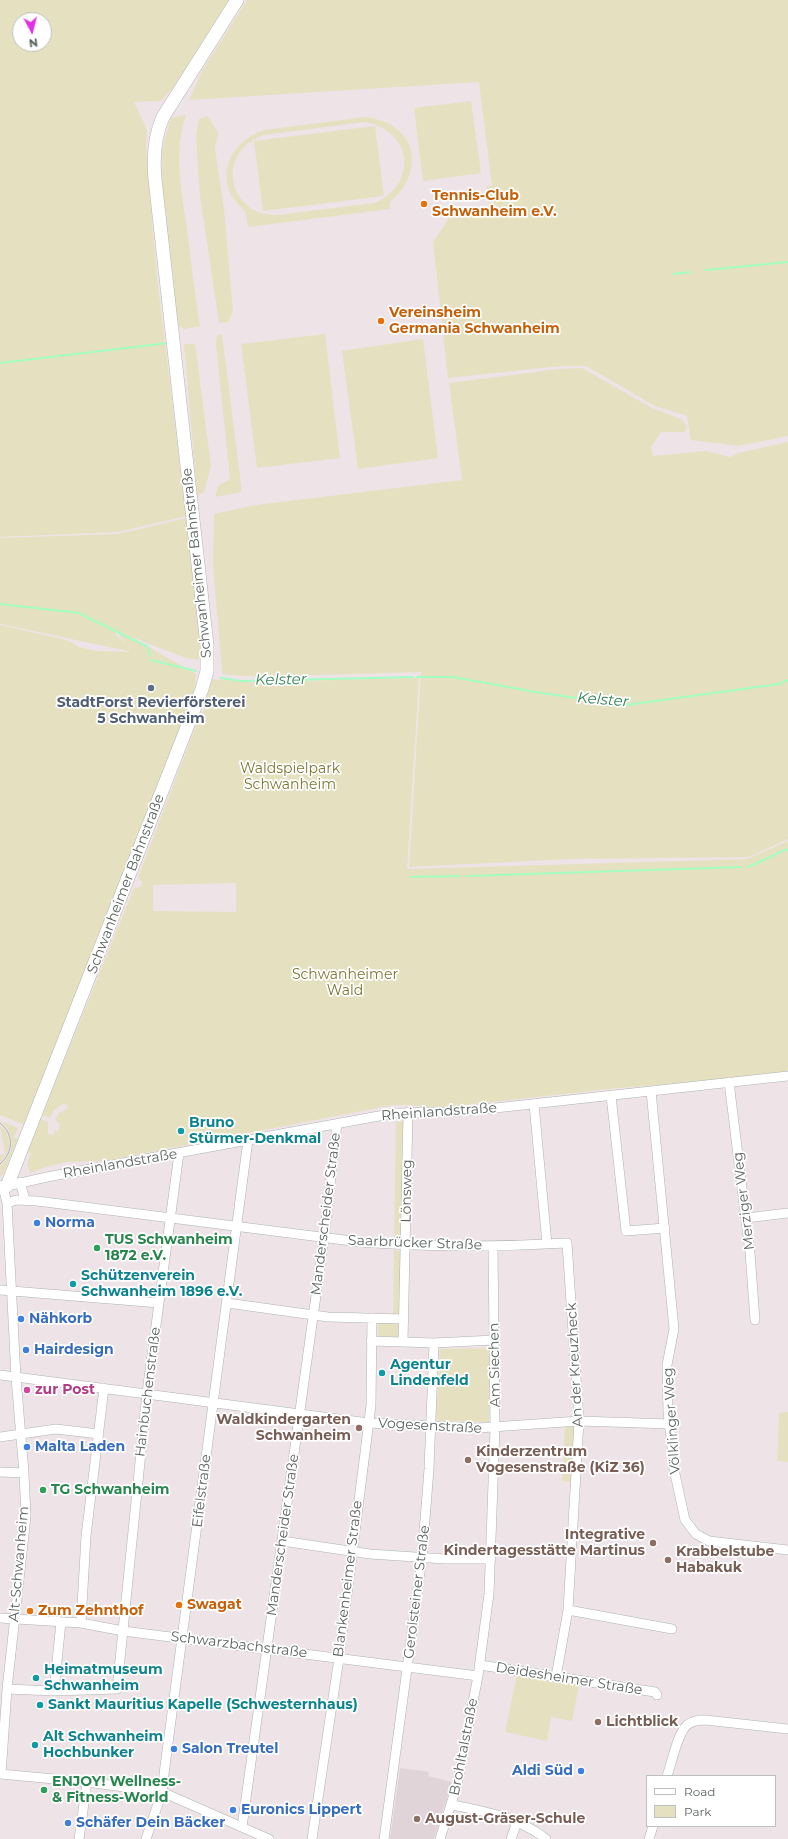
<!DOCTYPE html>
<html>
<head>
<meta charset="utf-8">
<style>
  body { margin:0 }
  #map { position:relative; width:788px; height:1839px; overflow:hidden; background:#eee3e7; font-family:Montserrat,sans-serif }
  canvas { display:block }
  .legend { position:absolute; left:646px; top:1775px; width:130px; height:52px; box-sizing:border-box; background:#fff; border:1px solid #bdc1bf; margin:0; padding:5px 7px; list-style:none; font-size:12px; color:#5b645f }
  .legend li { display:flex; align-items:center; gap:8px; height:20px }
  .legend b { width:20px; border:1px solid #bdc1bf }
  .north { position:absolute; left:12px; top:12px; width:40px; height:40px; box-sizing:border-box; background:#fff; border:1px solid #bdc1bf; border-radius:50%; rotate:173deg; font-size:11px; font-weight:700; line-height:16px; text-align:center; color:#5b645f }
  .north::after { content:''; display:block; margin:auto; width:14px; height:18px; background:#e230e7; clip-path:polygon(50% 0,100% 100%,50% 72%,0 100%) }
</style>
</head>
<body>
<div id="map">
<canvas width="788" height="1839"></canvas>
<ul class="legend">
<li><b style="height:5px;background:#fff"></b>Road</li>
<li><b style="height:11px;background:#e5e1c0"></b>Park</li>
</ul>
<div class="north">N</div>
</div>
<script>
const ctx = document.querySelector('canvas').getContext('2d');
ctx.lineJoin = 'round';
function fillPath(path, color) { ctx.fillStyle = color; ctx.fill(path, 'evenodd'); }
function strokePath(path, color, width, dash) { ctx.strokeStyle = color; ctx.lineWidth = width; ctx.lineCap = dash ? 'butt' : 'round'; ctx.setLineDash(dash || []); ctx.stroke(path); }
function drawText(font, color, halo, rows, align = 'center') {
  ctx.font = font + ' Montserrat,sans-serif'; ctx.lineWidth = 3.5; ctx.setLineDash([]); ctx.textBaseline = 'middle'; ctx.strokeStyle = halo; ctx.fillStyle = color; for (const [text, x, y, turn = 0] of rows) {
    ctx.save(); ctx.translate(x, y); ctx.rotate((+turn || 0) * Math.PI / 180); ctx.textAlign = isNaN(turn) ? turn : align; if (halo) ctx.strokeText(text, 0, 0); ctx.fillText(text, 0, 0); ctx.restore();
  }
}
const education = new Path2D(`
  M 400,1768 L 429,1772 L 428,1776 L 452,1782 L 434,1839 L 390,1839 Z`);
const green = new Path2D(`
  M 0,0 L 229,0 L 173,88 L 160,101 L 134,102 L 147,130 L 146,147 L 157,277 L 186,516 L 118,532 L 0,537 ZM 20,20 L 44,20 L 44,44 L 20,44 Z
  M 247,0 L 788,0 L 788,436 L 738,446 L 691,440 L 687,416 L 655,406 L 586,366 L 561,366 L 448,378 L 433,242 L 451,215 L 489,209 L 487,186 L 492,186 L 479,82 L 189,100 L 202,71 Z
  M 471,101 L 481,173 L 423,181 L 414,108 Z
  M 186,115 C 173,152 182,191 187,229 C 191,262 195,294 200,326 L 184,329 L 178,325 L 161,189 L 162,150 L 171,118 Z
  M 208,116 L 218,133 L 215,149 L 224,209 L 233,312 L 228,322 L 219,323 L 200,196 L 196,137 L 199,119 Z
  M 366,117 C 377,119 386,121 395,128 C 423,147 413,184 390,202 L 390,209 L 248,227 C 247,223 247,216 245,212 C 241,206 235,202 231,195 C 217,166 237,139 264,130 ZM 364,122 C 412,129 419,184 375,203 C 350,206 326,209 302,212 C 290,213 277,217 266,214 C 245,211 230,190 233,169 C 236,151 248,141 264,135 Z
  M 375,126 L 384,196 L 263,211 L 254,141 Z
  M 222,334 L 242,492 L 215,497 L 218,486 L 230,479 L 216,344 L 217,336 Z
  M 325,334 L 340,458 L 257,468 L 241,344 Z
  M 423,339 L 438,458 L 358,469 L 342,351 Z
  M 184,344 L 195,344 L 211,466 L 204,492 L 197,495 Z
  M 582,368 L 652,408 L 681,419 L 687,427 L 684,432 L 661,432 L 651,447 L 653,456 L 706,451 L 731,457 L 739,453 L 788,442 L 788,839 L 749,857 L 571,859 L 409,867 L 421,672 L 322,675 L 241,676 L 223,674 L 222,671 L 213,565 L 214,514 L 256,505 L 462,480 L 449,383 L 559,369 Z
  M 187,518 L 201,647 L 199,660 L 186,658 L 116,631 L 117,636 L 128,644 L 118,634 L 131,637 L 196,674 L 195,687 L 183,724 L 27,1126 L 0,1115 L 0,625 L 54,637 L 69,641 L 79,647 L 96,651 L 128,652 L 130,645 L 129,645 L 128,651 L 0,624 L 0,538 L 118,534 Z
  M 419,678 L 407,869 L 747,859 L 788,841 L 788,1074 L 609,1089 L 438,1108 L 410,1105 L 393,1105 L 105,1161 L 66,1162 L 46,1167 L 30,1173 L 27,1164 L 31,1153 L 24,1153 L 36,1123 L 41,1119 L 48,1122 L 48,1134 L 54,1135 L 55,1130 L 58,1131 L 60,1125 L 55,1119 L 59,1113 L 67,1109 L 68,1105 L 63,1104 L 54,1110 L 50,1118 L 42,1115 L 134,888 L 141,887 L 142,882 L 138,877 L 199,718 L 205,708 L 208,710 L 211,705 L 205,702 L 212,679 L 249,682 ZM 236,883 L 236,912 L 153,911 L 153,885 Z
  M 0,1121 L 18,1128 L 14,1137 L 18,1139 L 4,1172 L 0,1177 L 0,1166 C 15,1154 16,1133 0,1121 Z
  M 403,1121 L 401,1238 L 394,1237 L 396,1122 Z
  M 0,1125 C 12,1135 12,1151 0,1162 L 0,1155 L 5,1154 Z
  M 394,1250 L 401,1251 L 400,1314 L 393,1314 Z
  M 378,1323 L 398,1324 L 398,1337 L 378,1336 Z
  M 489,1348 L 489,1422 L 436,1421 L 440,1349 Z
  M 788,1412 L 788,1462 L 777,1461 L 779,1413 Z
  M 565,1427 L 577,1427 L 576,1482 L 562,1481 Z
  M 517,1675 L 579,1685 L 572,1721 L 551,1717 L 547,1741 L 505,1732 Z`);
const stream = new Path2D(`
  M 706,270 L 788,262
  M 673,274 L 690,272
  M 0,363 L 168,343
  M 0,604 L 79,613 L 148,647 L 150,655
  M 151,660 L 196,671
  M 417,677 L 453,677 L 541,693 L 626,705 L 779,684 L 788,680
  M 221,678 L 241,681 L 413,677
  M 748,867 L 788,849
  M 466,876 L 741,867
  M 411,877 L 460,876`);
const street = new Path2D(`
  M 729,1082 L 750,1253 L 755,1320
  M 651,1091 L 674,1329 L 667,1365 L 668,1412 L 675,1474 L 685,1520 L 696,1534 L 709,1541 L 788,1550
  M 611,1096 L 626,1231 L 665,1228
  M 534,1104 L 547,1244
  M 20,1182 L 25,1200
  M 7,1186 L 47,1177 L 395,1113 L 449,1112 L 486,1109 L 788,1076
  M 7,1203 L 16,1200 L 37,1201 L 360,1242 C 429,1247 499,1247 567,1243 L 579,1421 L 568,1610 L 556,1677
  M 746,1218 L 788,1213
  M 0,1290 L 159,1303
  M 227,1303 L 328,1317 L 404,1319
  M 371,1341 L 434,1343 L 494,1340
  M 403,1342 L 408,1112
  M 0,1375 L 369,1423 L 478,1428 L 579,1421 L 670,1424
  M 0,1437 L 56,1429 L 99,1434
  M 0,1472 L 24,1473
  M 282,1541 L 370,1554 L 445,1559 L 491,1559
  M 568,1610 L 672,1629
  M 0,1618 L 81,1623 L 123,1631 L 478,1676
  M 81,1623 L 86,1536 L 104,1388
  M 480,1665 L 655,1692 L 657,1695
  M 7,1689 L 54,1691 L 117,1689 L 147,1393 L 179,1153
  M 54,1691 L 61,1622
  M 0,1774 L 87,1782 L 162,1792 L 269,1839
  M 1,1774 L 7,1689 L 26,1516 L 24,1473 L 16,1378 L 7,1203 L 3,1187
  M 667,1776 C 672,1763 677,1734 687,1725 C 692,1721 699,1720 705,1720 L 788,1729
  M 452,1805 C 484,1811 520,1818 546,1839
  M 242,1827 L 324,1238 L 337,1124
  M 79,1839 L 87,1782
  M 146,1839 L 162,1792 L 165,1766 L 248,1140
  M 312,1839 L 339,1658 L 371,1405 L 372,1318
  M 384,1839 L 422,1558 L 429,1469 L 434,1343
  M 440,1839 L 457,1785 L 478,1676 L 489,1594 L 495,1428 L 493,1246
  M 511,1839 L 517,1822
  M 649,1839 L 653,1826`);
const secondary = new Path2D(`
  M 0,1188 L 7,1186 L 162,791 L 202,689 L 207,671 L 207,645 L 155,179 C 153,157 154,137 163,117 L 237,0`);
const tram = new Path2D(`
  M 0,1123 C 14,1134 14,1152 0,1164`);
const markers = [
  [424,204,4,"#e8710a"],
  [381,321,4,"#e8710a"],
  [151,688,4,"#5c6f8a"],
  [181,1131,4,"#0f9aa8"],
  [37,1223,4,"#3f7fe0"],
  [97,1248,4,"#2e9e5b"],
  [73,1284,4,"#0f9aa8"],
  [21,1319,4,"#3f7fe0"],
  [26,1350,4,"#3f7fe0"],
  [382,1373,4,"#0f9aa8"],
  [27,1390,4,"#d1479c"],
  [359,1428,4,"#8d6e63"],
  [27,1447,4,"#3f7fe0"],
  [468,1460,4,"#8d6e63"],
  [43,1490,4,"#2e9e5b"],
  [653,1543,4,"#8d6e63"],
  [668,1560,4,"#8d6e63"],
  [179,1605,4,"#e8710a"],
  [30,1611,4,"#e8710a"],
  [36,1678,4,"#0f9aa8"],
  [40,1705,4,"#0f9aa8"],
  [598,1722,4,"#8d6e63"],
  [35,1745,4,"#0f9aa8"],
  [174,1749,4,"#3f7fe0"],
  [581,1771,4,"#3f7fe0"],
  [44,1790,4,"#2e9e5b"],
  [233,1810,4,"#3f7fe0"],
  [417,1819,4,"#8d6e63"],
  [68,1823,4,"#3f7fe0"]
];
const foodNames = [
  ["Tennis-Club",432,196],
  ["Schwanheim e.V.",432,212],
  ["Vereinsheim",389,313],
  ["Germania Schwanheim",389,329],
  ["Swagat",187,1605],
  ["Zum Zehnthof",38,1611]
];
const streetNames = [
  ["Schwanheimer Bahnstraße",197,563,-96],
  ["Schwanheimer Bahnstraße",126,884,-69],
  ["Rheinlandstraße",439,1112,-4],
  ["Rheinlandstraße",120,1164,-10],
  ["Lönsweg",407,1191,-89],
  ["Merziger Weg",744,1201,-97],
  ["Manderscheider Straße",326,1214,-83],
  ["Saarbrücker Straße",415,1243,2],
  ["Am Siechen",495,1365,-91],
  ["An der Kreuzheck",575,1365,-93],
  ["Hainbuchenstraße",148,1392,-83],
  ["Völklinger Weg",672,1421,-94],
  ["Vogesenstraße",430,1426,3],
  ["Eifelstraße",202,1491,-83],
  ["Manderscheider Straße",283,1535,-82],
  ["Alt-Schwanheim",19,1564,-85],
  ["Blankenheimer Straße",348,1579,-83],
  ["Gerolsteiner Straße",417,1592,-83],
  ["Schwarzbachstraße",239,1645,7],
  ["Deidesheimer Straße",569,1679,9],
  ["Brohltalstraße",464,1747,-79]
];
const serviceNames = [
  ["StadtForst Revierförsterei",151,703],
  ["5 Schwanheim",151,719]
];
const parkNames = [
  ["Waldspielpark",290,769],
  ["Schwanheim",290,785],
  ["Schwanheimer",345,975],
  ["Wald",345,991]
];
const cultureNames = [
  ["Bruno",189,1123],
  ["Stürmer-Denkmal",189,1139],
  ["Schützenverein",81,1276],
  ["Schwanheim 1896 e.V.",81,1292],
  ["Agentur",390,1365],
  ["Lindenfeld",390,1381],
  ["Heimatmuseum",44,1670],
  ["Schwanheim",44,1686],
  ["Sankt Mauritius Kapelle (Schwesternhaus)",48,1705],
  ["Alt Schwanheim",43,1737],
  ["Hochbunker",43,1753]
];
const shopNames = [
  ["Norma",45,1223],
  ["Nähkorb",29,1319],
  ["Hairdesign",34,1350],
  ["Malta Laden",35,1447],
  ["Salon Treutel",182,1749],
  ["Aldi Süd",573,1771,"right"],
  ["Euronics Lippert",241,1810],
  ["Schäfer Dein Bäcker",76,1823]
];
const leisureNames = [
  ["TUS Schwanheim",105,1240],
  ["1872 e.V.",105,1256],
  ["TG Schwanheim",51,1490],
  ["ENJOY! Wellness-",52,1782],
  ["& Fitness-World",52,1798]
];
const hotelNames = [
  ["zur Post",35,1390]
];
const educationNames = [
  ["Waldkindergarten",351,1420,"right"],
  ["Schwanheim",351,1436,"right"],
  ["Kinderzentrum",476,1452],
  ["Vogesenstraße (KiZ 36)",476,1468],
  ["Integrative",645,1535,"right"],
  ["Kindertagesstätte Martinus",645,1551,"right"],
  ["Krabbelstube",676,1552],
  ["Habakuk",676,1568],
  ["Lichtblick",606,1722],
  ["August-Gräser-Schule",425,1819]
];
const waterNames = [
  ["Kelster",281,680,-1],
  ["Kelster",603,700,5]
];
fillPath(education, '#e0d4d8');
fillPath(green, '#e5e1c0');
strokePath(stream, '#a3fec1', 2);
strokePath(street, '#acb3b0', 10);
strokePath(secondary, '#aeb6b2', 14);
strokePath(street, '#fff', 9);
strokePath(secondary, '#fff', 13);
strokePath(tram, '#aeb0af', 1);
for (const [x, y, r, color] of markers) { const dot = new Path2D(); dot.arc(x, y, r, 0, 2 * Math.PI); ctx.fillStyle = color; ctx.fill(dot); strokePath(dot, '#fff', 1.5); }
drawText('bold 14px', '#c56008', '#fff', foodNames, 'left');
drawText('14px', '#5b645f', '#fff', streetNames);
drawText('bold 14px', '#4e5e75', '#fff', serviceNames);
drawText('14px', '#7b7733', '#fff', parkNames);
drawText('bold 14px', '#0d838f', '#fff', cultureNames, 'left');
drawText('bold 14px', '#366cbe', '#fff', shopNames, 'left');
drawText('bold 14px', '#27864d', '#fff', leisureNames, 'left');
drawText('bold 14px', '#b23c85', '#fff', hotelNames, 'left');
drawText('bold 14px', '#785e54', '#fff', educationNames, 'left');
drawText('italic 15px', '#338454', '#fff', waterNames);
</script>
</body>
</html>
